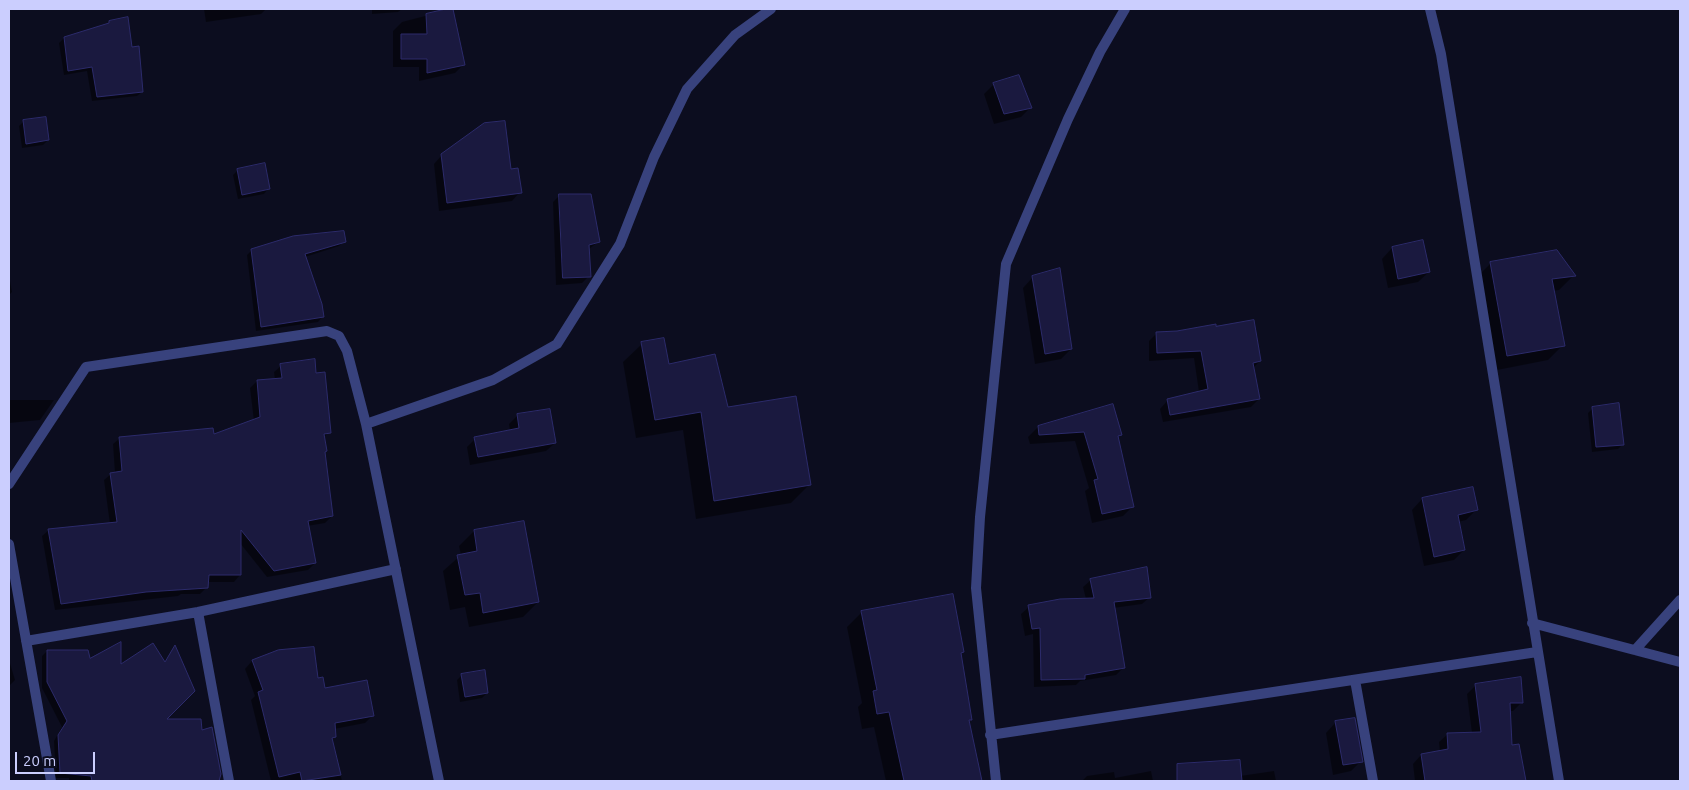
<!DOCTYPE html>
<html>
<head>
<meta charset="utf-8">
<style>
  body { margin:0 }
  #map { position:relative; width:1689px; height:790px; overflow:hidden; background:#0c0d1f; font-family:Ubuntu,sans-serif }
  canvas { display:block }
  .frame { position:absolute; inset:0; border:10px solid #cbcefe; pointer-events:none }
  .scale { position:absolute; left:15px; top:752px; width:80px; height:22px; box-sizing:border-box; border:2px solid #cbcefe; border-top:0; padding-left:6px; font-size:15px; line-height:18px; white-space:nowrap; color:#cbcefe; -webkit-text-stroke:4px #0c0d1f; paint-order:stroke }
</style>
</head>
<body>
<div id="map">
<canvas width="1689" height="790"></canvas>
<div class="frame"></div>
<div class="scale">20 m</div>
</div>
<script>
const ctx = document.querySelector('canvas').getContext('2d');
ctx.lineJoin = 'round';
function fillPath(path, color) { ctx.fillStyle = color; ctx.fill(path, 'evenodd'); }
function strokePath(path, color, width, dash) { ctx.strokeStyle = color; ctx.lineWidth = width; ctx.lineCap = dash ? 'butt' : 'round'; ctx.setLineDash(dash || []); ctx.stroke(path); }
const shadow = new Path2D(`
  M 204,9 L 266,9 L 261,14 L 206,22 Z
  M 372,9 L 402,9 L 398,12 L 372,14 Z
  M 452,9 L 464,64 L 455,73 L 419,81 L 419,67 L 393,67 L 393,31 L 402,22 Z
  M 110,22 L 130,48 L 142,92 L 137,96 L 92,101 L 87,71 L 64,75 L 59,43 L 64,38 L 106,25 Z
  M 994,84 L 1031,107 L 1021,117 L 994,124 L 984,94 Z
  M 24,121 L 48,140 L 43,145 L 22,148 L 19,126 Z
  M 442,155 L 520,192 L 512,201 L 439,211 L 434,164 Z
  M 238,170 L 268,189 L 264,194 L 238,199 L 233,175 Z
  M 560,195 L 599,241 L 588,250 L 589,276 L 582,283 L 556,285 L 553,202 Z
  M 344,241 L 339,246 L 305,257 L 322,317 L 318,322 L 256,331 L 247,255 L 252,250 Z
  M 1392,248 L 1429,272 L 1418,282 L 1388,288 L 1382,259 Z
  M 1491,263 L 1574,275 L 1559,290 L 1553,291 L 1563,345 L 1548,360 L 1492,371 L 1476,278 Z
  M 9,276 L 12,292 L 9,295 Z
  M 1033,277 L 1071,349 L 1061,359 L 1035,364 L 1023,288 Z
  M 1177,332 L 1260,361 L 1253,368 L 1259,399 L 1251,407 L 1163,422 L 1160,409 L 1168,400 L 1199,392 L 1194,358 L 1149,361 L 1149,341 L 1157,333 Z
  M 642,344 L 668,366 L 727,409 L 810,484 L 791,503 L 696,519 L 683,430 L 636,438 L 623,362 Z
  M 281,366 L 315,374 L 329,432 L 323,438 L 324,453 L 332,516 L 325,523 L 307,526 L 315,563 L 308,570 L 267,577 L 240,543 L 240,575 L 234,582 L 207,582 L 207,587 L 200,594 L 181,594 L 178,596 L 55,610 L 42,536 L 49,530 L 110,524 L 104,480 L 111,474 L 115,473 L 113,444 L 120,438 L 213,436 L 254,421 L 250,388 L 257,381 L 275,380 L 274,372 Z
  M 9,400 L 54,400 L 40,420 L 9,423 Z
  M 1593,408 L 1623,444 L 1618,449 L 1592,452 L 1588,413 Z
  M 549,410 L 555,443 L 546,451 L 470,465 L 467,447 L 475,439 L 510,431 L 509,424 L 517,416 Z
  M 1038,427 L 1121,435 L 1117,438 L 1133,506 L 1123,516 L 1092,523 L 1085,491 L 1089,488 L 1075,441 L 1030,444 L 1028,437 Z
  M 1472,488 L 1477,509 L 1466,520 L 1458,522 L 1464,550 L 1454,560 L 1424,566 L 1412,510 L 1422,499 Z
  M 523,522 L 538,602 L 523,617 L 469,627 L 465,607 L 450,610 L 443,571 L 461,555 L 459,546 L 474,531 Z
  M 1091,580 L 1150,597 L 1142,604 L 1113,608 L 1123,668 L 1116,675 L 1080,681 L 1076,685 L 1034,687 L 1033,634 L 1025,636 L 1021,614 L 1029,607 L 1086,599 L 1083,587 Z
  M 862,612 L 963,652 L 960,655 L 970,720 L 968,722 L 981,781 L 886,781 L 874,727 L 862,729 L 858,707 L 862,703 L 847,627 Z
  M 175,647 L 164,720 L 201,732 L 219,774 L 218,781 L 75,781 L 69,780 L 69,778 L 56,778 L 54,741 L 62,727 L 42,688 L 42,656 L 47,651 L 120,666 L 164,662 Z
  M 278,651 L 317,679 L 324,690 L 372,716 L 365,723 L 334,729 L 335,737 L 332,740 L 342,781 L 271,781 L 251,700 L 255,696 L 245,669 L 252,661 Z
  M 9,660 L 15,680 L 9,686 Z
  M 462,675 L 487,693 L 482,698 L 460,702 L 457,680 Z
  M 1476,685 L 1522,702 L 1513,711 L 1509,711 L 1511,746 L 1518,746 L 1524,781 L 1415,781 L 1413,764 L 1421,755 L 1440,752 L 1439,742 L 1448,734 L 1472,733 L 1467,694 Z
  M 1336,722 L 1361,761 L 1351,771 L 1333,775 L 1326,733 Z
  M 1151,771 L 1153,781 L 1082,781 L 1087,776 L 1114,772 L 1115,778 Z
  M 1274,771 L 1276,781 L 1196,781 L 1196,774 L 1240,776 Z`);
const building = new Path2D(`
  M 446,9 L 453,9 L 465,65 L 427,73 L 427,59 L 401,59 L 401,34 L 427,34 L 426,14 Z
  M 128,17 L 132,47 L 139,46 L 143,92 L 97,97 L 92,67 L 68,71 L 64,37 L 109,23 L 109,21 Z
  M 1019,75 L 1032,108 L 1004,114 L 993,83 Z
  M 46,117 L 49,140 L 26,144 L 23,120 Z
  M 505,121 L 511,169 L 518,168 L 522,193 L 447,203 L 441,154 L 484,123 Z
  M 265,163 L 270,189 L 242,195 L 237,169 Z
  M 559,194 L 591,194 L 600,242 L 589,245 L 591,277 L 563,278 Z
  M 344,231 L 346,242 L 305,254 L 322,304 L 324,317 L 261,327 L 251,249 L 293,236 Z
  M 1423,240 L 1430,272 L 1398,279 L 1392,247 Z
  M 1557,250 L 1576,276 L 1552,279 L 1565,346 L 1507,356 L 1490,262 Z
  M 1060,268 L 1072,349 L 1045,354 L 1032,276 Z
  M 1254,320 L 1261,361 L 1253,363 L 1260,399 L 1170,415 L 1167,399 L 1208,389 L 1201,351 L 1157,353 L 1156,332 L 1177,331 L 1216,324 L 1216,326 Z
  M 664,338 L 669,364 L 715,354 L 728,407 L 796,396 L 811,485 L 714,501 L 701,412 L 655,420 L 641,342 Z
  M 315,359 L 316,373 L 325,372 L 331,433 L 324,434 L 327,451 L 325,452 L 333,516 L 308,521 L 316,563 L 274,571 L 241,530 L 241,575 L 209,575 L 208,588 L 146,592 L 61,604 L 48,529 L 117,522 L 110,473 L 122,471 L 119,437 L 213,428 L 214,434 L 260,417 L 257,380 L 282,378 L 280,364 Z
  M 1619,403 L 1624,445 L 1596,447 L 1592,407 Z
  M 1113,404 L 1122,435 L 1118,436 L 1134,507 L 1102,514 L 1094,480 L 1098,479 L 1084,432 L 1039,435 L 1038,426 Z
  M 550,409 L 556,443 L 478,457 L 474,437 L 519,428 L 517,414 Z
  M 1473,487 L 1478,510 L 1458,515 L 1465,550 L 1434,557 L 1422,498 Z
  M 524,521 L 539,602 L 483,613 L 480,593 L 465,595 L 457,555 L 477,551 L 474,530 Z
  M 1147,567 L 1151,598 L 1114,602 L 1125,668 L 1085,675 L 1085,679 L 1041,680 L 1040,628 L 1032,629 L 1028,605 L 1060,599 L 1094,598 L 1090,579 Z
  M 953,594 L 964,652 L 961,653 L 972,720 L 969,720 L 982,781 L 904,781 L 889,712 L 877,714 L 873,691 L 877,690 L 861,611 Z
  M 121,642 L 121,664 L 153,643 L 165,662 L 175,645 L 195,691 L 167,719 L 201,719 L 202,730 L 212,727 L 221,774 L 219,781 L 92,781 L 91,776 L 60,773 L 58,735 L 67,721 L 47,682 L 47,650 L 88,650 L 90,658 Z
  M 314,647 L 318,678 L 323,677 L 325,688 L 367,680 L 374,716 L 335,723 L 336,737 L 332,738 L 341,775 L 302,781 L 300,772 L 279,777 L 258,692 L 263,690 L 252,660 L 278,650 Z
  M 485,670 L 488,693 L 465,697 L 461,674 Z
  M 1521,677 L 1523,703 L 1510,703 L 1512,745 L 1519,744 L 1526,781 L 1425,781 L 1421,754 L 1448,749 L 1447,733 L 1481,732 L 1475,684 Z
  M 1355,718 L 1363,762 L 1343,765 L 1335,721 Z
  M 1240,760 L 1242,781 L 1177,781 L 1177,764 Z`);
const minor = new Path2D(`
  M 1430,9 L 1441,54 L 1559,781
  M 366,424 L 493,380 L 557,344 L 620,244 L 654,157 L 687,89 L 735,35 L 771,9
  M 9,484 L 86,367 L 327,331 L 339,336 L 347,351 L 366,424 L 439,781
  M 9,544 L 51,781
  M 198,612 L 229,781
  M 1532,623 L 1680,662
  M 26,641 L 198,612 L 396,569
  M 1635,650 L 1680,600
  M 1355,680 L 1373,781
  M 990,735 L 1537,652
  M 996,781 L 976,588 L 980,517 L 1006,264 L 1068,119 L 1100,52 L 1125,9`);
fillPath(shadow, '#0007');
fillPath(building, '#1a193f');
strokePath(building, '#2c2b6b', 1);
strokePath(minor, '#38427d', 10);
</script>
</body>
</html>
